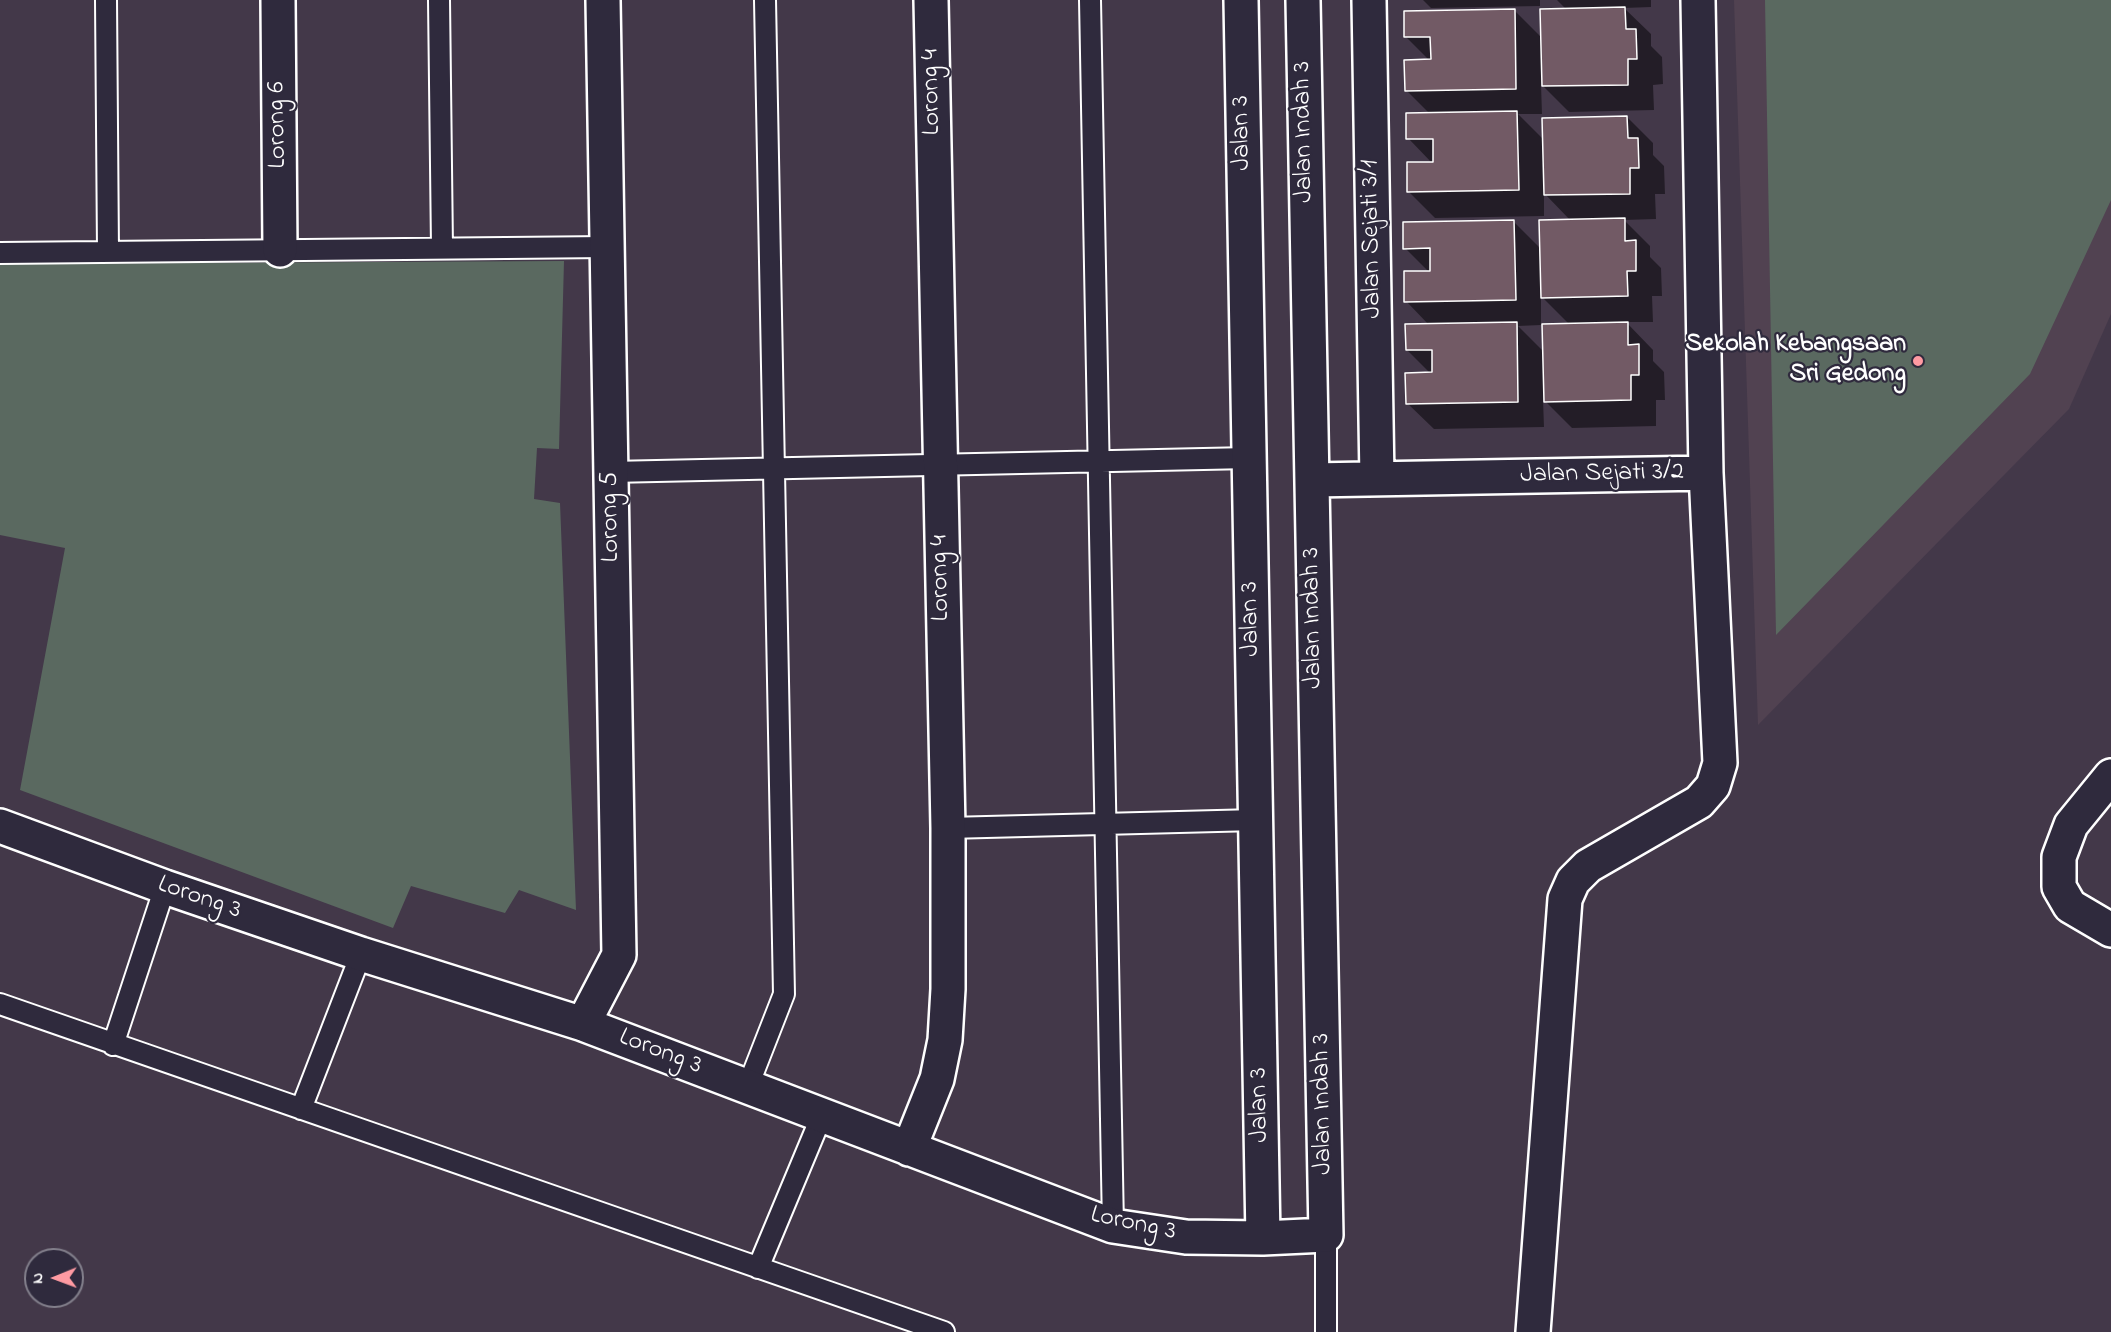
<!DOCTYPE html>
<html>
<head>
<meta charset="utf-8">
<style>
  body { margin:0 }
  #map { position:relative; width:2111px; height:1332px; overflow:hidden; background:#433849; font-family:"Indie Flower",sans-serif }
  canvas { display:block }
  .north { position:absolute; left:24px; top:1248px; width:60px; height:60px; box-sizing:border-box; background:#2f2a3d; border:2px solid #827f8b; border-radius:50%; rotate:269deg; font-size:16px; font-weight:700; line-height:24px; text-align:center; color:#fff }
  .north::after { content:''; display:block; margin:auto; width:21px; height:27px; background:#ff9aa2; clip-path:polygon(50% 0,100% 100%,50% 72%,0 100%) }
</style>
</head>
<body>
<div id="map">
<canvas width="2111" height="1332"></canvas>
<div class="north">N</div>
</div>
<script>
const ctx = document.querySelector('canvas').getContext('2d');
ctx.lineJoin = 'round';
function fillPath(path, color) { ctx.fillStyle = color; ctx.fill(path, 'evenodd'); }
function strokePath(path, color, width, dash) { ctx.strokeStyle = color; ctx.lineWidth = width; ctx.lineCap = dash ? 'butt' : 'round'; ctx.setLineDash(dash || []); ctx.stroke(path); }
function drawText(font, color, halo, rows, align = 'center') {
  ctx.font = font + ' "Indie Flower",sans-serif'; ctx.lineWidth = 4.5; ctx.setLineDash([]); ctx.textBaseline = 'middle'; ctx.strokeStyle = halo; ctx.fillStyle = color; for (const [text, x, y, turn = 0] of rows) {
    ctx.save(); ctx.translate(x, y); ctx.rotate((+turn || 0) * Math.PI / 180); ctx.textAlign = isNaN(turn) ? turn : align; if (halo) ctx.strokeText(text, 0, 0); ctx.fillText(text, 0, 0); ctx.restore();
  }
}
const built = new Path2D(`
  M 1734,0 L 2111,0 L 2111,314 L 2069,409 L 1758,725 Z`);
const green = new Path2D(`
  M 1765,0 L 2111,0 L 2111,200 L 2030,374 L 1776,635 Z
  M 564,261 L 559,449 L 537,448 L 534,499 L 560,503 L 576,910 L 519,890 L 505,913 L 411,886 L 393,928 L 20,790 L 65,548 L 0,535 L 0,264 Z`);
const shadow = new Path2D(`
  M 1423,0 L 1540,0 L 1540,6 L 1431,8 Z
  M 1557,0 L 1651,0 L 1651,7 L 1624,8 L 1651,34 L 1651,46 L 1662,57 L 1663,84 L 1653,85 L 1654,110 L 1569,112 L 1541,84 L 1542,114 L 1518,114 L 1544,140 L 1627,117 L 1653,143 L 1653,155 L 1664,166 L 1665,194 L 1655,194 L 1656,219 L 1624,220 L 1650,246 L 1650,257 L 1661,268 L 1662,296 L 1652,296 L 1653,322 L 1626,322 L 1653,350 L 1653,361 L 1664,372 L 1665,400 L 1656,400 L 1656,426 L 1572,428 L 1543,399 L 1544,427 L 1434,429 L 1407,403 L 1431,374 L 1407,350 L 1429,325 L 1406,301 L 1429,272 L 1405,248 L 1514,222 L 1541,249 L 1571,221 L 1544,193 L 1544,216 L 1435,218 L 1409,192 L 1432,163 L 1408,138 L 1430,114 L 1406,90 L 1430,61 L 1406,37 L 1514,10 L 1542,38 L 1567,10 ZM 1541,296 L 1570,325 L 1544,352 L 1518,326 L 1541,325 Z`);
const building = new Path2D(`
  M 1625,7 L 1626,29 L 1636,29 L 1637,59 L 1628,59 L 1628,85 L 1542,86 L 1540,9 Z
  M 1515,9 L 1516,89 L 1405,91 L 1404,60 L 1431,59 L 1430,37 L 1404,37 L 1404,11 Z
  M 1517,111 L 1519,190 L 1407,192 L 1407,162 L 1433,162 L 1433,139 L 1406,139 L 1406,113 Z
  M 1627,116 L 1628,138 L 1638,138 L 1639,168 L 1630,168 L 1630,194 L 1544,195 L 1542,118 Z
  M 1625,218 L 1625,241 L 1636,240 L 1636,271 L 1627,271 L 1628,296 L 1541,298 L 1539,220 Z
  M 1514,220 L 1516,300 L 1404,302 L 1404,271 L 1430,271 L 1430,248 L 1403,249 L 1403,222 Z
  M 1517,322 L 1518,402 L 1406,404 L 1405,373 L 1432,372 L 1432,350 L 1406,350 L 1405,324 Z
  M 1628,322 L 1628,345 L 1639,344 L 1639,375 L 1631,375 L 1631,400 L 1544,402 L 1542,324 Z`);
const lane = new Path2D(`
  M 106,0 L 108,252
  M 439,0 L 442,248
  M 1090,0 L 1113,1226
  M 0,253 L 607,247
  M 611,472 L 1249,458
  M 948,828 L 1256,820
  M 0,1004 L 944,1332
  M 113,1045 L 165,887
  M 748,1086 L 784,994 L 765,0
  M 301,1109 L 361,954
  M 758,1268 L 822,1115
  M 1326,1332 L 1326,1235`);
const street = new Path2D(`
  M 278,0 L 280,250
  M 1241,0 L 1263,1238
  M 1369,0 L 1377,479
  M 1312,480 L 1706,473 L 1698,0
  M 2111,776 L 2071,825 L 2059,857 L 2059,887 L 2070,906 L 2111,930
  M 0,826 L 165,887 L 361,954 L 583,1024 L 1113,1226 L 1186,1237 L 1263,1238 L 1326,1235 L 1303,0
  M 583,1024 L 619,955 L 603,0
  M 909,1149 L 937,1079 L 945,1040 L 948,989 L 948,828 L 931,0
  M 1533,1332 L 1565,899 L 1573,881 L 1588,866 L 1699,802 L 1713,786 L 1720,763 L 1706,473`);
const markers = [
  [1918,361,6,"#ff9aa2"]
];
const streetNames = [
  ["Lorong 4",933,92,-91],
  ["Lorong 6",279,125,-91],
  ["Jalan Indah 3",1305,132,-91],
  ["Jalan 3",1243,133,-91],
  ["Jalan Sejati 3/1",1373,239,-91],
  ["Jalan Sejati 3/2",1602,475,-1],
  ["Lorong 5",612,517,-91],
  ["Lorong 4",942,578,-91],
  ["Jalan Indah 3",1314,618,-91],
  ["Jalan 3",1252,619,-91],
  ["Lorong 3",199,899,19],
  ["Lorong 3",660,1053,21],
  ["Jalan Indah 3",1324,1104,-91],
  ["Jalan 3",1261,1105,-91],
  ["Lorong 3",1133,1225,12]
];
const poiNames = [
  ["Sekolah Kebangsaan",1906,346],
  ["Sri Gedong",1906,376]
];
fillPath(built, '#514251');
fillPath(green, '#5a6960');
fillPath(shadow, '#0007');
fillPath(building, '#725a65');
strokePath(building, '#fff', 1.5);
strokePath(lane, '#fff', 24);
strokePath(street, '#fff', 38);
strokePath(lane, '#2f2a3d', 20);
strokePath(street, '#2f2a3d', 33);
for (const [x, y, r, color] of markers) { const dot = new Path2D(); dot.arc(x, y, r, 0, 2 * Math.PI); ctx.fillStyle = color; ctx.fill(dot); strokePath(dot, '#2f2a3d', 2); }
drawText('26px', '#fff', '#2f2a3d', streetNames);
drawText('bold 26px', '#fff', '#2f2a3d', poiNames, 'right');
</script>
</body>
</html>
